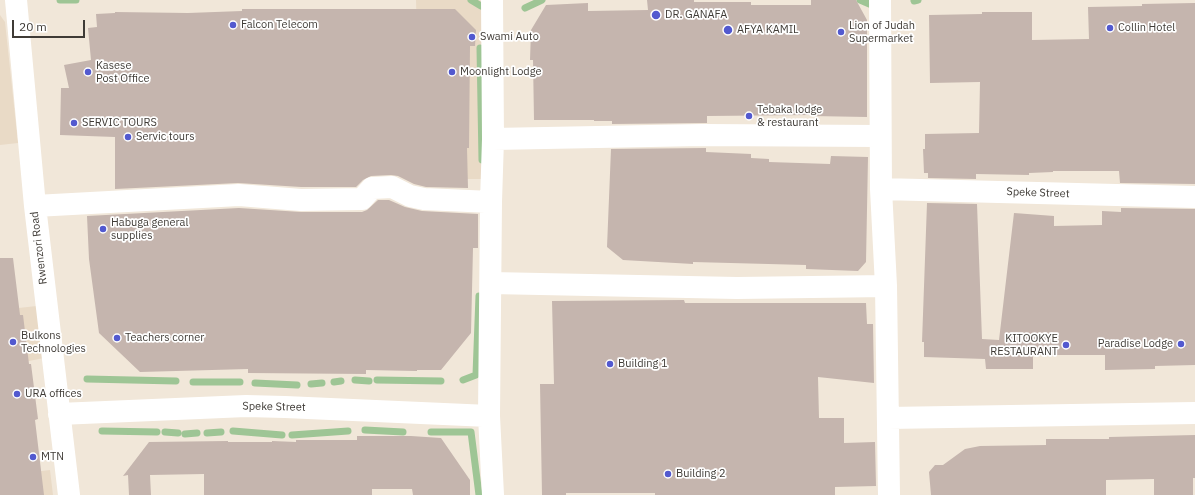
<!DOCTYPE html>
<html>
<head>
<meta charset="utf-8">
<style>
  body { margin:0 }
  #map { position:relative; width:1195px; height:495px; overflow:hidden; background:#f1e7d9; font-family:"IBM Plex Sans",sans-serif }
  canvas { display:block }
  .scale { position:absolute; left:12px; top:20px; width:73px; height:18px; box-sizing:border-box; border:2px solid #3f3b36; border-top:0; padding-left:5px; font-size:12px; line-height:14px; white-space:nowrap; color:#3f3b36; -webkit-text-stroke:3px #fff; paint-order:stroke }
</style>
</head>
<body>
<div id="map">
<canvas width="1195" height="495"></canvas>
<div class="scale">20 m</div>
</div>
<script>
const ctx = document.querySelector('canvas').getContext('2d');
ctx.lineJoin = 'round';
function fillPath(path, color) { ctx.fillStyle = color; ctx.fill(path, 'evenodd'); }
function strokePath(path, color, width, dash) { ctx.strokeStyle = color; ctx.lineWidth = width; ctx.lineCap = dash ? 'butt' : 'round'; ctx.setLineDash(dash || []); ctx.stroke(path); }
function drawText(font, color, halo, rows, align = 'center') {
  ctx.font = font + ' "IBM Plex Sans",sans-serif'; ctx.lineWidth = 3.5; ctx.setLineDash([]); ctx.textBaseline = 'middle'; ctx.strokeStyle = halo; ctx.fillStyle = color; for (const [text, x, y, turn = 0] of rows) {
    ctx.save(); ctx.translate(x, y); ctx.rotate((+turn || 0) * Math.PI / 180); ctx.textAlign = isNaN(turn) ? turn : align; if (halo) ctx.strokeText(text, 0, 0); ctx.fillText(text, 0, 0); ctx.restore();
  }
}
const built = new Path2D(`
  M 416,0 L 479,0 L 489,9 L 495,179 L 421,179 Z
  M 0,15 L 5,22 L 18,143 L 0,145 Z
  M 46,305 L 49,357 L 24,362 L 0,310 Z
  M 50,470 L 53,495 L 0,495 L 0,476 Z`);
const stream = new Path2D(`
  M 60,0 L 76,0
  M 471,0 L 481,6
  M 860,0 L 874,6
  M 914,1 L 918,0
  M 525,8 L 542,0
  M 480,48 L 482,160
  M 87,379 L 176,381
  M 355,380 L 369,381
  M 377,380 L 441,381
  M 463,380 L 476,375 L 479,296
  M 193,382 L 240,382
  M 334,382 L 341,381
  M 255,383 L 297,385
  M 311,384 L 322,383
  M 365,430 L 403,432
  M 102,431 L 157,432
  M 233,431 L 282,435
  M 165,432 L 178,433
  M 431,432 L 471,432 L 479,495
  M 207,433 L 221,432
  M 185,434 L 197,433
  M 292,435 L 348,431`);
const building = new Path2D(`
  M 647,0 L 694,0 L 694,2 L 751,2 L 751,5 L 811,5 L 811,0 L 856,0 L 867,20 L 867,117 L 812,116 L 812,115 L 707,116 L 707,123 L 612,124 L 612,121 L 594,121 L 594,120 L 534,120 L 533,60 L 530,60 L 531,30 L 546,5 L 588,3 L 588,11 L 648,10 Z
  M 1195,3 L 1195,184 L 1120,183 L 1119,171 L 1053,171 L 1053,172 L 1029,173 L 1029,175 L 976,174 L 976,179 L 928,178 L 928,173 L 924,173 L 923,149 L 925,149 L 925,134 L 979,133 L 980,82 L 930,83 L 929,15 L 982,14 L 982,12 L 1032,12 L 1032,40 L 1089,39 L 1088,7 L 1142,6 L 1142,4 Z
  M 242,9 L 455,9 L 476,30 L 475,46 L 470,46 L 469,148 L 467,148 L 468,188 L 426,187 L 414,184 L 398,176 L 391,175 L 371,176 L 363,180 L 356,187 L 301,187 L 238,183 L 115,189 L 115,137 L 60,135 L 61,88 L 69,88 L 64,65 L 91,60 L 88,28 L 97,27 L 96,14 L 115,13 L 115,12 L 188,13 L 242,11 Z
  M 706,148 L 706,152 L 751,154 L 751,158 L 769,159 L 769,162 L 830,164 L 831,156 L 868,157 L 866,262 L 858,271 L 806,269 L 806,265 L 693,262 L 693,264 L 623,260 L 607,247 L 611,149 Z
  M 378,200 L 389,200 L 405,207 L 422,211 L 478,214 L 478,248 L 473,248 L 471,333 L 441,370 L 417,370 L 417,371 L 366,370 L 366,374 L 248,373 L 248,369 L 140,372 L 99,333 L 89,259 L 87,216 L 239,208 L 301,212 L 362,212 L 367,210 Z
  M 927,203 L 977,204 L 982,339 L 999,340 L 1014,213 L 1054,216 L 1054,226 L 1102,225 L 1102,211 L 1121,212 L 1121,208 L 1195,209 L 1195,365 L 1155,366 L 1155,369 L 1105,370 L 1105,355 L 1033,355 L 1033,369 L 986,369 L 985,359 L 924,357 L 924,342 L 922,342 Z
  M 0,258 L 13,258 L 20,315 L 23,315 L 29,364 L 31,364 L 38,419 L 35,420 L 44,495 L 0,495 Z
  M 684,300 L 685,303 L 866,303 L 867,324 L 873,324 L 874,383 L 818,377 L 819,418 L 844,418 L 844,443 L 875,442 L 876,486 L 835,487 L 835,495 L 655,495 L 655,493 L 566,493 L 566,495 L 542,495 L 540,384 L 554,384 L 552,301 Z
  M 1195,435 L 1195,478 L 1193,478 L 1193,495 L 1154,495 L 1154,479 L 1106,480 L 1106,495 L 931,495 L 929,472 L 935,465 L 943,465 L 965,449 L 980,446 L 1046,445 L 1046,439 L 1109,439 L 1109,437 Z
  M 357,436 L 411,436 L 441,438 L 470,480 L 470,495 L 413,495 L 412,489 L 372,489 L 372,495 L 204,495 L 204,474 L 150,475 L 151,495 L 129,495 L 128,475 L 123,476 L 149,442 L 228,441 L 228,442 L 272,442 L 272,441 L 296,442 L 296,440 L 357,440 Z`);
const street = new Path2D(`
  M 16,0 L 35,206 L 69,495
  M 492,0 L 493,139 L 491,202 L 489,416 L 493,495
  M 880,0 L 881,189 L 886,286 L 889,495
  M 493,139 L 702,135 L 880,136
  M 881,189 L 1195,197
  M 35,206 L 239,195 L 301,200 L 362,199 L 372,188 L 392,187 L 410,196 L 424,199 L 491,202
  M 491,283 L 737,288 L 886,286
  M 59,414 L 246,406 L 285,407 L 489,416
  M 888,418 L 1195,413`);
const markers = [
  [656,15,5,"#5259cf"],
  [233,25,4,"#5259cf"],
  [1110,28,4,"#5259cf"],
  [728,30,5,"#5259cf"],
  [841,32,4,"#5259cf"],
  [472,37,4,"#5259cf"],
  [88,72,4,"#5259cf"],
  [452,72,4,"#5259cf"],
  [749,116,4,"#5259cf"],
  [74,123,4,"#5259cf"],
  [128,137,4,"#5259cf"],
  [103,229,4,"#5259cf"],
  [117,338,4,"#5259cf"],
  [13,342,4,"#5259cf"],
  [1181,344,4,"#5259cf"],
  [1066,345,4,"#5259cf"],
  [610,364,4,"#5259cf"],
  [17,394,4,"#5259cf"],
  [33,457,4,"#5259cf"],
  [668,474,4,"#5259cf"]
];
const poiNames = [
  ["DR. GANAFA",665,15],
  ["Falcon Telecom",241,25],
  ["Lion of Judah",849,26],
  ["Supermarket",849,39],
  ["Collin Hotel",1118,28],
  ["AFYA KAMIL",737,30],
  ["Swami Auto",480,37],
  ["Kasese",96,66],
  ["Post Office",96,79],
  ["Moonlight Lodge",460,72],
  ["Tebaka lodge",757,110],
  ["& restaurant",757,123],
  ["SERVIC TOURS",82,123],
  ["Servic tours",136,137],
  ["Habuga general",111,223],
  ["supplies",111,236],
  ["Bulkons",21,336],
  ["Technologies",21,349],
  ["Teachers corner",125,338],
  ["KITOOKYE",1058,339,"right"],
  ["RESTAURANT",1058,352,"right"],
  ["Paradise Lodge",1173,344,"right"],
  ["Building 1",618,364],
  ["URA offices",25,394],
  ["MTN",41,457],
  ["Building 2",676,474]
];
const streetNames = [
  ["Speke Street",1038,193,2],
  ["Rwenzori Road",39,248,-97],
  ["Speke Street",274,407,1]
];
fillPath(built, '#e9dac6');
strokePath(stream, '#9ec595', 7);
fillPath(building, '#c5b5ae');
strokePath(street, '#fff', 22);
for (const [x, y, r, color] of markers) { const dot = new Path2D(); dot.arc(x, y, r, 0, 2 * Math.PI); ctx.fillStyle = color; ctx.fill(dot); strokePath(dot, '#fff', 1.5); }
drawText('11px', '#3f3b36', '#fff', poiNames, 'left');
drawText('11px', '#3f3b36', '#fff', streetNames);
</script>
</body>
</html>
